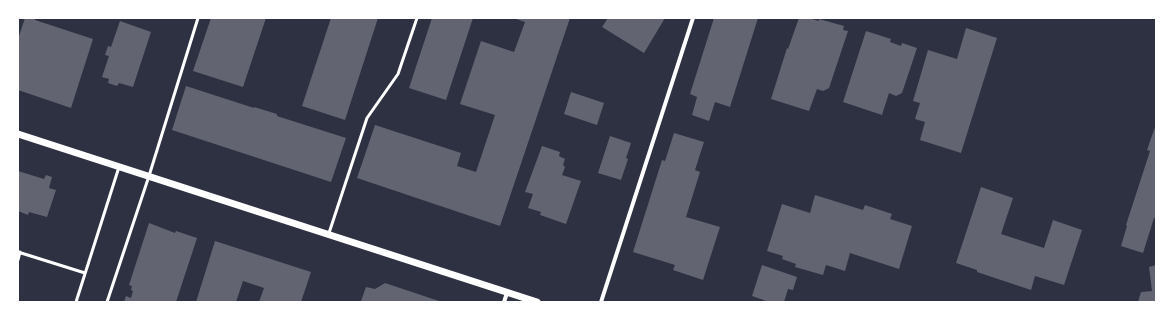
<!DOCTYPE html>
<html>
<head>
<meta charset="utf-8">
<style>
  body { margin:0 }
  #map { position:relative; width:1174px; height:320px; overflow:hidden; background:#2d3142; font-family:"Zilla Slab",serif }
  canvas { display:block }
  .frame { position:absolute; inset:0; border:19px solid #fff; pointer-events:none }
</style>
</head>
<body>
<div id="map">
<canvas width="1174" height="320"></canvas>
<div class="frame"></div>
</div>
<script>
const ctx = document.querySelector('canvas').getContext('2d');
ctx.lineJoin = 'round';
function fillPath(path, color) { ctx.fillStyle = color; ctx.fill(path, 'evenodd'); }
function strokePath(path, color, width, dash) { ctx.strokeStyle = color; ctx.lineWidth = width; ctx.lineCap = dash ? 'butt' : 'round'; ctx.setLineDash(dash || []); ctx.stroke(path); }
const building = new Path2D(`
  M 25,18 L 35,18 L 35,20 L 93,39 L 71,108 L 18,90 L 18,39 Z
  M 211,18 L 266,18 L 243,87 L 193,71 Z
  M 331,18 L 378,18 L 345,120 L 302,106 Z
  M 432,18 L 473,18 L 446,100 L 409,88 Z
  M 513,18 L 570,18 L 500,226 L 357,178 L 375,125 L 461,153 L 457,166 L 476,172 L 495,115 L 460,104 L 481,41 L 514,52 L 525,22 Z
  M 608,18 L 665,18 L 644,53 L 602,27 Z
  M 714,18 L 758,18 L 730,107 L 715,102 L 709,121 L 692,115 L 697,97 L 690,94 Z
  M 799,18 L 809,18 L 819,21 L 819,19 L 844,26 L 843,30 L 848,31 L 829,88 L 823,91 L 817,89 L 809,111 L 771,99 L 787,48 L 788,49 Z
  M 120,21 L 151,32 L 133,87 L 119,83 L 117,86 L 108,83 L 109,79 L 102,77 L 109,56 L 105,55 L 108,46 L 111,47 Z
  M 966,28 L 997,38 L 961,153 L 920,140 L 925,122 L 915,119 L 920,103 L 913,101 L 928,50 L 957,59 Z
  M 866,31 L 891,39 L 890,42 L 901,46 L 902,43 L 917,48 L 902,93 L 896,96 L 889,93 L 882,115 L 843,102 Z
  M 186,86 L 254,108 L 254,107 L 277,114 L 277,116 L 346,138 L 331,182 L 172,130 Z
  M 571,92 L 604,103 L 597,125 L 564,114 Z
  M 1156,124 L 1156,218 L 1154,218 L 1143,253 L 1121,246 L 1127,226 L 1126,225 L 1150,151 L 1147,150 Z
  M 674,133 L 704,142 L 695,170 L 700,172 L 686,217 L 720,227 L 703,280 L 673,270 L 675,265 L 633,252 L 662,160 L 665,161 Z
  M 610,136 L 631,143 L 626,158 L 628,159 L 621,180 L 598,173 Z
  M 542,146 L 560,152 L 559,156 L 565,159 L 563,165 L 565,167 L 562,175 L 581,181 L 566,224 L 540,215 L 541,212 L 528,208 L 533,194 L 525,192 Z
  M 18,171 L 44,179 L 46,175 L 52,177 L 49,188 L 56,190 L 47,217 L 29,212 L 28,215 L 18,211 Z
  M 981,187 L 1013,198 L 1001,234 L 1044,248 L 1053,220 L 1082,230 L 1064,285 L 1035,276 L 1031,290 L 977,272 L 977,270 L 956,263 Z
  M 815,195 L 863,210 L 865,205 L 892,214 L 890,219 L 912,226 L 899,269 L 850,253 L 845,271 L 826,265 L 823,275 L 795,267 L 796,264 L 782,259 L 783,256 L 767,251 L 782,204 L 810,213 Z
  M 149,223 L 175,233 L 176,231 L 197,238 L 176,302 L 124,302 L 126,296 L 131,298 L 133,291 L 131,290 L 132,286 L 129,285 Z
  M 215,241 L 311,272 L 301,302 L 259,302 L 264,288 L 243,281 L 236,302 L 196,302 Z
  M 762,265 L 797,277 L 793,290 L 788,289 L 784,302 L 769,302 L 752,296 Z
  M 1156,265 L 1156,302 L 1138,302 L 1141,292 L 1152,291 L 1149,267 Z
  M 385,283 L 442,302 L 361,301 L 366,287 L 375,289 Z`);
const service = new Path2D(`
  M 329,233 L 367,118 L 398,74 L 417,18
  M 18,252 L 85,273
  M 18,260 L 20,252
  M 76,302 L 119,167
  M 107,302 L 149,176 L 198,18`);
const minor = new Path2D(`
  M 504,302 L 507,293
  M 601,302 L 693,18`);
const tertiary = new Path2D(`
  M 18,134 L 537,302`);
fillPath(building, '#626471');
strokePath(service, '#fff', 3);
strokePath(minor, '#fff', 4);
strokePath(tertiary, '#fff', 7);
</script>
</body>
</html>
